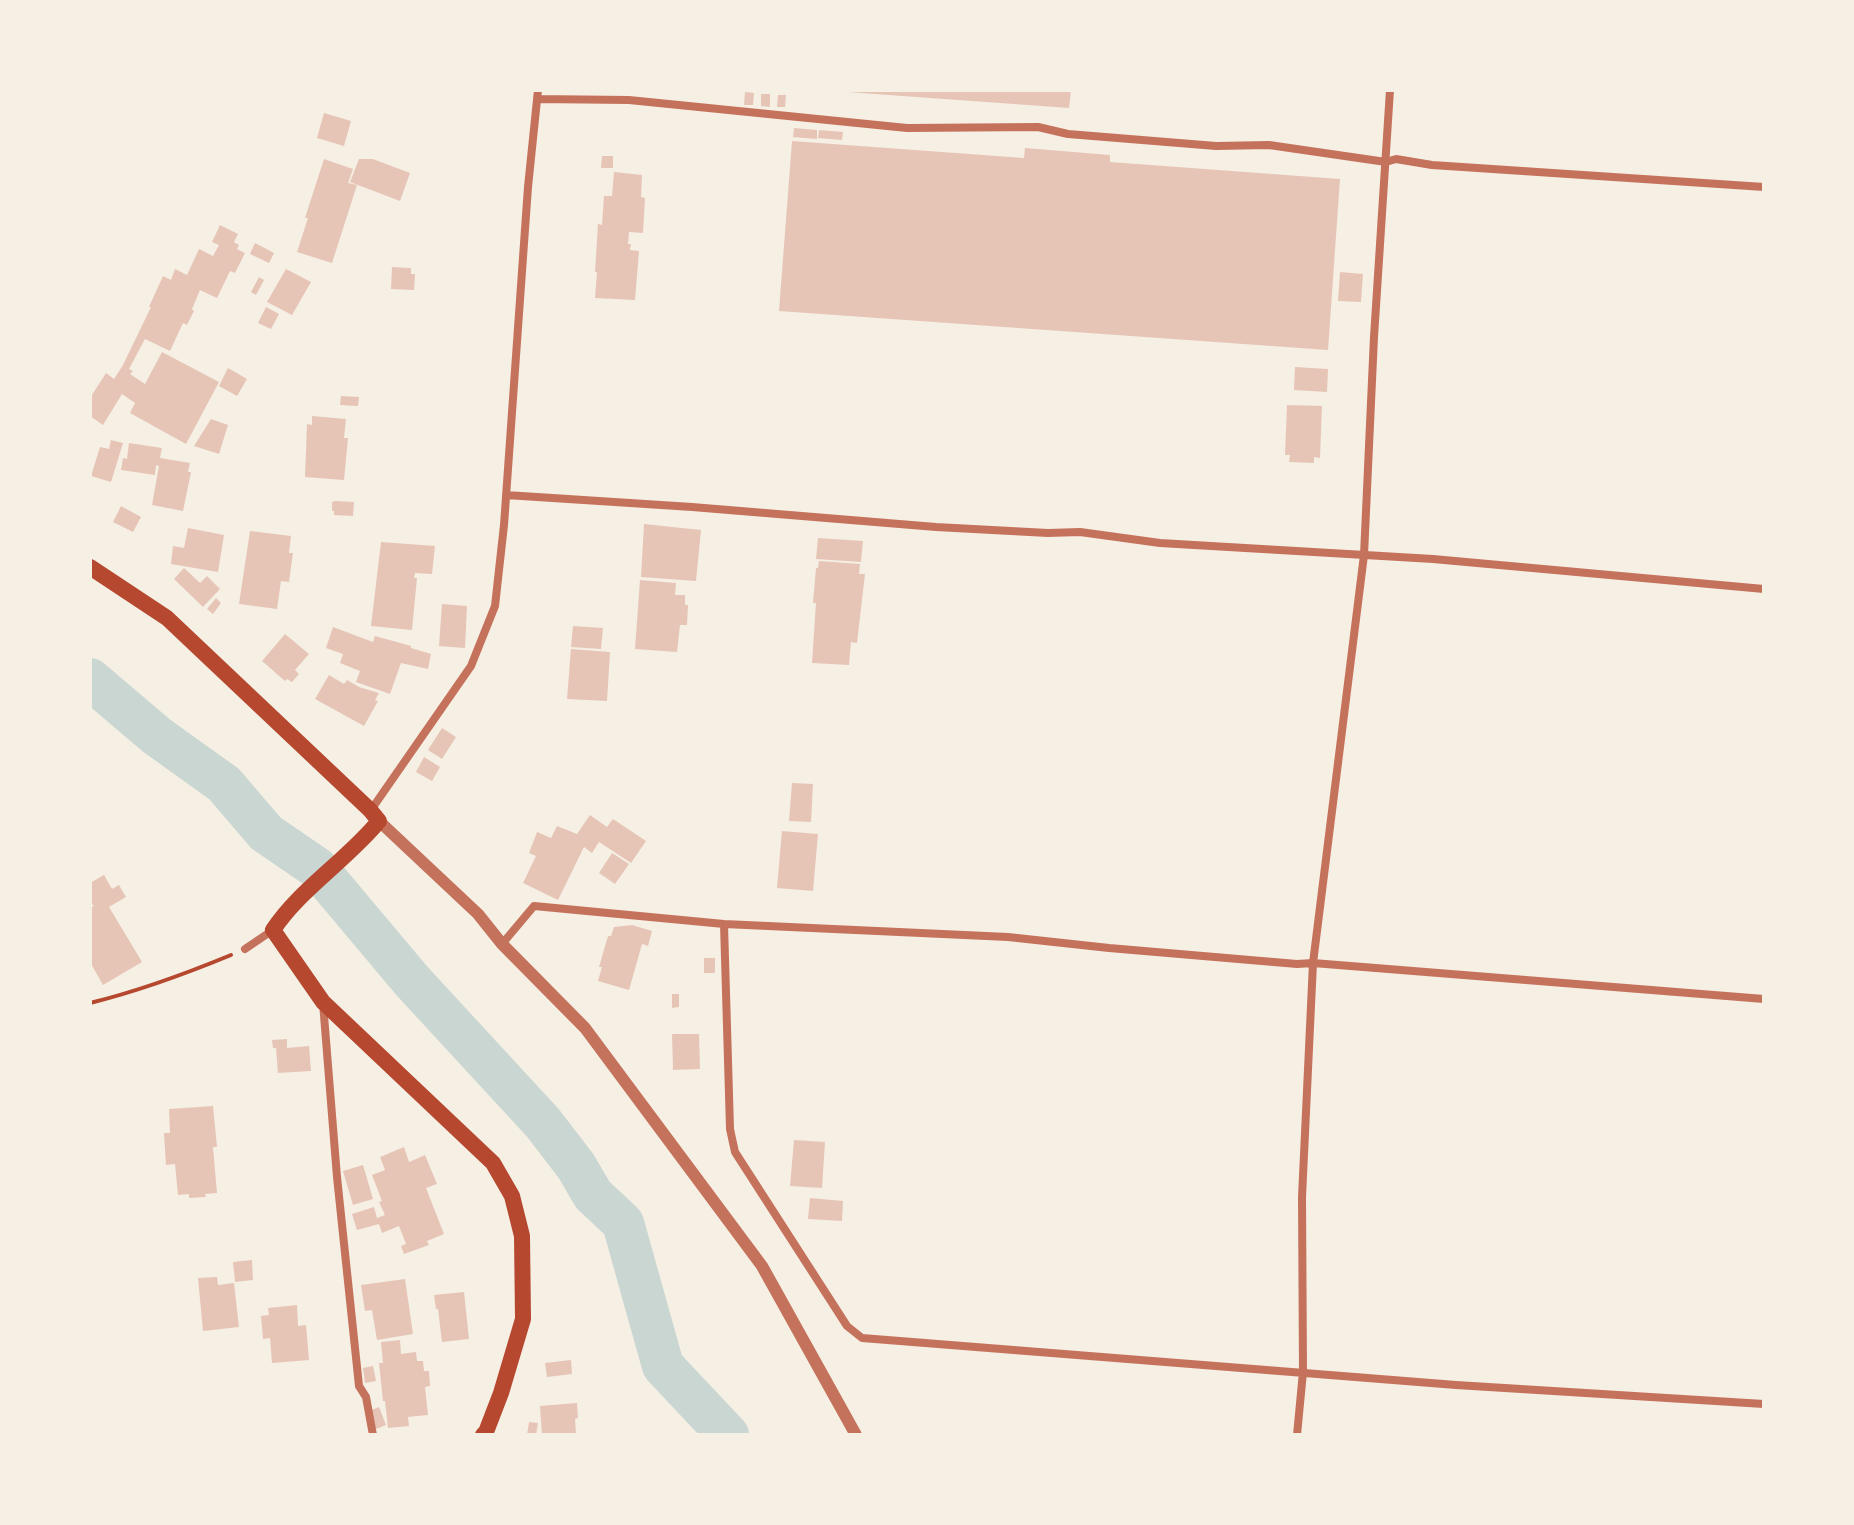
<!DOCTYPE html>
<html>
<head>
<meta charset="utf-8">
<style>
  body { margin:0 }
  #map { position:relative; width:1854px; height:1525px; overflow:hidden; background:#f6efe4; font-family:Cabin,sans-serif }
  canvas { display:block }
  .frame { position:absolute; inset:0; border:92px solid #f6efe4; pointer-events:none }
</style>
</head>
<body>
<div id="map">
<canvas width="1854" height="1525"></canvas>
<div class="frame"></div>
</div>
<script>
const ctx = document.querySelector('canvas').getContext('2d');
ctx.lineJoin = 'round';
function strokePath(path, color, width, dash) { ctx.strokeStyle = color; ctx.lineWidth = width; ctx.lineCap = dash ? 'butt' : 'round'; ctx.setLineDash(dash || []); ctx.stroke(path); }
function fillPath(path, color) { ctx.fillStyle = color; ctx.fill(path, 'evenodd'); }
const river = new Path2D(`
  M 90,679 L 157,736 L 224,784 L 266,833 L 317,868 L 412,981 L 543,1123 L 576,1166 L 593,1195 L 623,1223 L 663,1366 L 728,1435`);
const building = new Path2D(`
  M 847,90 L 1071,90 L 1069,108 L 847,92 Z
  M 745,92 L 754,93 L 753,105 L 744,105 Z
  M 761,94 L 770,94 L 770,107 L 761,106 Z
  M 778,95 L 786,95 L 785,107 L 777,107 Z
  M 324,113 L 351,121 L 344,146 L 317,138 Z
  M 794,128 L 817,130 L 817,139 L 793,137 Z
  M 819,130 L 843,132 L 842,140 L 818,138 Z
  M 792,141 L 1024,158 L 1025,148 L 1110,155 L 1110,162 L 1340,179 L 1328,350 L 779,311 Z
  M 602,156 L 613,156 L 613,168 L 601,168 Z
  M 324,159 L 353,169 L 348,183 L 357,185 L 332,263 L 297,252 L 308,218 L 305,218 Z
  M 359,159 L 373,159 L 410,173 L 400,201 L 350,182 Z
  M 614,172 L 642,175 L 641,197 L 645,198 L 643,233 L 629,232 L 628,244 L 631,244 L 630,250 L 639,251 L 635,300 L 595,298 L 597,272 L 595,272 L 598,224 L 602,225 L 604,196 L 612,196 Z
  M 220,225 L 238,234 L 234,242 L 239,245 L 237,249 L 245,253 L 235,273 L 230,271 L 217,298 L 200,290 L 192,309 L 194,311 L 187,325 L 183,323 L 170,351 L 145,339 L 129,369 L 133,371 L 130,374 L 145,384 L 162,352 L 219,382 L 186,444 L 130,413 L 135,403 L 122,394 L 103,425 L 90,416 L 90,398 L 106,373 L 114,379 L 123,365 L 151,307 L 149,307 L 163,276 L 171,280 L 175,269 L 187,275 L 199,249 L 213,256 L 219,245 L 212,242 Z
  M 255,243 L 274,253 L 269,263 L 250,254 Z
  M 392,267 L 411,268 L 411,274 L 415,274 L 414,290 L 391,289 Z
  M 286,269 L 311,282 L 292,315 L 267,302 Z
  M 1340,272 L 1363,274 L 1361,302 L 1338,301 Z
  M 259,277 L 264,280 L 256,295 L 251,292 Z
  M 266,307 L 279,314 L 271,329 L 258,323 Z
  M 1295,367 L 1328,369 L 1327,392 L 1294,390 Z
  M 228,368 L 247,379 L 237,396 L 219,386 Z
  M 341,396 L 359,397 L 358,406 L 340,405 Z
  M 1287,405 L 1322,406 L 1320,458 L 1314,457 L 1314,463 L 1289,462 L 1290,455 L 1285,455 Z
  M 312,416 L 346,419 L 344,438 L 348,438 L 344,480 L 305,477 L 307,424 L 312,425 Z
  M 211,419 L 228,425 L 219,454 L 194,446 Z
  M 111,440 L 123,443 L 111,482 L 91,476 L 100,447 L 109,449 Z
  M 129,443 L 162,448 L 160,458 L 190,463 L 188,472 L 191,472 L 183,511 L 152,505 L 159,466 L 156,465 L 155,475 L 121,470 L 123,458 L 127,459 Z
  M 335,501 L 354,502 L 353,516 L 334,515 L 334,511 L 332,511 L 332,502 Z
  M 121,506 L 141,517 L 133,532 L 113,522 Z
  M 644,524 L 701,530 L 696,581 L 641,577 Z
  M 188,528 L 224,535 L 218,572 L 171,564 L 173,546 L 184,548 Z
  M 250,531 L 291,536 L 289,553 L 293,553 L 289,582 L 281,581 L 277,609 L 239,604 Z
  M 818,538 L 863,541 L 861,562 L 816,559 Z
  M 381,542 L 435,546 L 432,574 L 415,573 L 414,578 L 417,578 L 412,630 L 371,626 Z
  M 819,561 L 860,564 L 859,574 L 865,574 L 857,643 L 851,642 L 849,665 L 812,663 L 816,603 L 813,603 L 816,568 L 818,568 Z
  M 184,568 L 200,583 L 207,576 L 220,589 L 203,607 L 174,579 Z
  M 640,580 L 676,583 L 675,595 L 685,595 L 685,605 L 688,605 L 687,625 L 680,625 L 677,652 L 635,649 Z
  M 216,598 L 221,603 L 213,614 L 207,609 Z
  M 442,604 L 467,606 L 465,648 L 439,646 Z
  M 573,626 L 603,628 L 601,649 L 571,647 Z
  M 333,627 L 373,642 L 375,636 L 411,646 L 411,648 L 431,654 L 428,669 L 401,663 L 390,694 L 356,682 L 360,671 L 340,663 L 343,654 L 326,648 Z
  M 285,634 L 309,654 L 295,670 L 299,674 L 292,682 L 287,679 L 285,681 L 262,661 Z
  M 571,649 L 610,652 L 607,701 L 567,699 Z
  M 329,675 L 344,684 L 347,680 L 359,687 L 379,693 L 375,700 L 378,701 L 364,726 L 315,699 Z
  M 442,728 L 456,737 L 442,759 L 428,750 Z
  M 424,757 L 440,767 L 432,781 L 416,772 Z
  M 792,783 L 813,784 L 811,822 L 789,821 Z
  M 590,815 L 607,827 L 613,819 L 646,841 L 631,863 L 599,842 L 592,853 L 584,847 L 558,900 L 523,883 L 536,856 L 529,853 L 537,832 L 551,838 L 557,826 L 577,834 Z
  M 782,831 L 818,834 L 813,891 L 777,888 Z
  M 612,853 L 629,864 L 615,884 L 599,873 Z
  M 104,875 L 112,889 L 119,885 L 126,897 L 109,907 L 142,962 L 103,985 L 90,962 L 90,908 L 94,906 L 90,902 L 90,883 Z
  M 632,925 L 652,931 L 648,946 L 642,944 L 629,990 L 598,981 L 602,967 L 599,967 L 608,936 L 611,936 L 614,927 Z
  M 704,958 L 715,958 L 715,973 L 704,973 Z
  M 672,994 L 679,994 L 679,1007 L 672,1008 Z
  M 672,1034 L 699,1034 L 700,1069 L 673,1070 Z
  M 287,1039 L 287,1048 L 309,1046 L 311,1071 L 278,1073 L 276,1048 L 273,1048 L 272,1040 Z
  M 213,1106 L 217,1147 L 213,1147 L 217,1193 L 205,1194 L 206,1197 L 189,1198 L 189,1194 L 178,1195 L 175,1164 L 166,1165 L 164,1133 L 170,1133 L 169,1109 Z
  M 794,1140 L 825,1142 L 822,1188 L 790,1186 Z
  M 404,1147 L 409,1162 L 425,1155 L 437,1184 L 426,1188 L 444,1234 L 427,1241 L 429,1245 L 404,1254 L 401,1246 L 406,1244 L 399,1226 L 382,1233 L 379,1224 L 357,1230 L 352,1214 L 374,1207 L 377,1218 L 385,1215 L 379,1202 L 382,1201 L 372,1175 L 385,1170 L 380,1157 Z
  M 363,1165 L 373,1199 L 353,1205 L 343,1171 Z
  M 810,1198 L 843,1201 L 842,1221 L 808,1219 Z
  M 252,1260 L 253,1280 L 235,1282 L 233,1262 Z
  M 217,1277 L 218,1285 L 234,1283 L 239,1327 L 203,1331 L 198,1278 Z
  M 405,1279 L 413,1334 L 377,1340 L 372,1310 L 365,1311 L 361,1285 Z
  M 464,1292 L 469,1339 L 442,1342 L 438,1309 L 436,1309 L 434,1295 Z
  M 297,1305 L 298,1326 L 306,1325 L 309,1360 L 272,1363 L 270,1338 L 263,1339 L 261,1316 L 269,1315 L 268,1308 Z
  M 400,1340 L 401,1354 L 416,1352 L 417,1361 L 423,1361 L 424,1371 L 429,1371 L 430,1386 L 425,1387 L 428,1415 L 408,1417 L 409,1426 L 388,1428 L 385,1401 L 383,1401 L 379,1363 L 383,1363 L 381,1342 Z
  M 571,1360 L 572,1374 L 547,1377 L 545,1363 Z
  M 373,1366 L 376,1381 L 365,1383 L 363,1368 Z
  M 577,1403 L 578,1418 L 575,1419 L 576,1435 L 542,1435 L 540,1406 Z
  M 379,1407 L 386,1425 L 376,1429 L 369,1411 Z
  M 529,1422 L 538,1423 L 536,1435 L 527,1435 Z`);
const path = new Path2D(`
  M 90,1003 C 139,991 185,974 231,955`);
const minor = new Path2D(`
  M 537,99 L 629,100 L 907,128 L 1038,127 L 1068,134 L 1216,146 L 1269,145 L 1386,162 L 1396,159 L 1432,165 L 1764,187
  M 506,495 L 692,507 L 936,527 L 1048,533 L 1080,532 L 1160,543 L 1433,559 L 1764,589
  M 371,810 L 471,666 L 495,606 L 504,525 L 528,187 L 538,90
  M 724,924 L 730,1129 L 735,1152 L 847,1326 L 862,1338 L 1456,1385 L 1764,1404
  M 502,944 L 534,906 L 724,924 L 1008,937 L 1109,948 L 1297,964 L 1313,963 L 1764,999
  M 245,949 L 273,930
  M 323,1003 L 337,1177 L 359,1386 L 366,1397 L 373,1435
  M 1297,1435 L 1303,1372 L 1302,1197 L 1313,963 L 1364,555 L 1374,337 L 1390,90`);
const tertiary = new Path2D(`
  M 379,821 L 478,914 L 502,944 L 585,1028 L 762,1266 L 856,1435`);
const primary = new Path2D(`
  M 90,567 L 167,618 L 370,810 L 379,821 C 347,860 300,889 273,930 L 323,1002 L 493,1163 L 512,1196 L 522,1236 L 523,1319 L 501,1393 L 486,1432 L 483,1435`);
strokePath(river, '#c9d6d2', 42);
fillPath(building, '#e6c5b7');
strokePath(path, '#b5482f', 4);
strokePath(minor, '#c5725c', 8);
strokePath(tertiary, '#c5725c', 12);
strokePath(primary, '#b5482f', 16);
</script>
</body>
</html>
